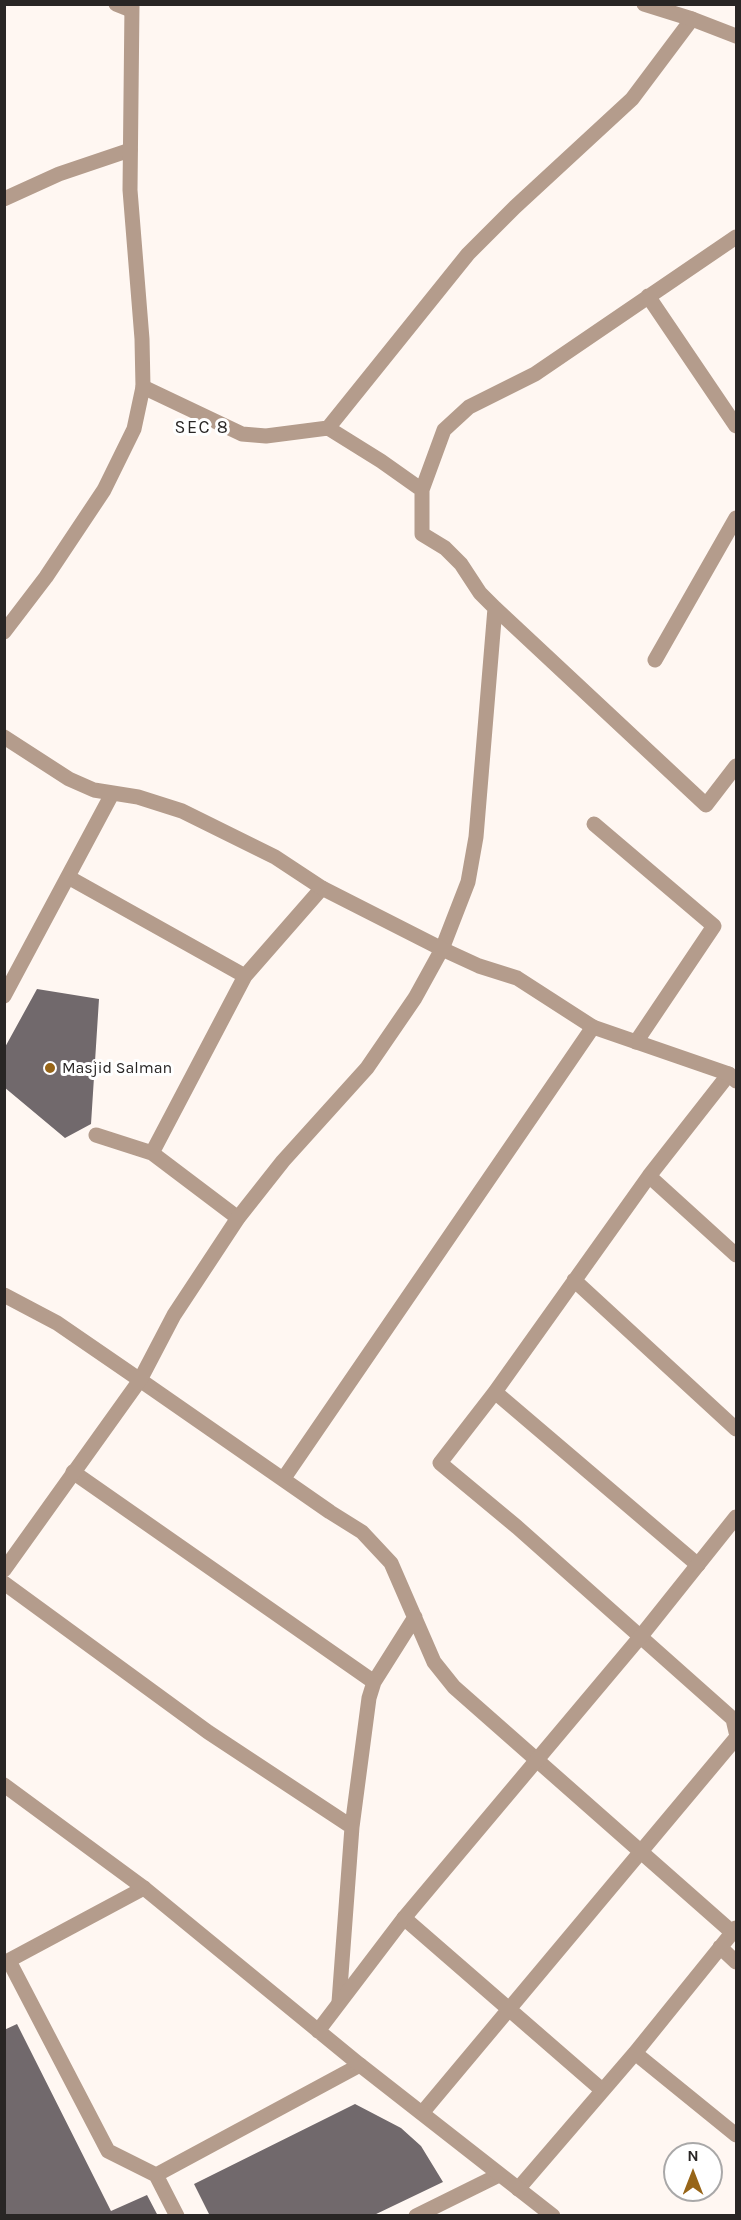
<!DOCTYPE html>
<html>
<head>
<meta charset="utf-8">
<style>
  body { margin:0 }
  #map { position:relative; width:741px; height:2220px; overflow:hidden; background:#fff7f2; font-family:Karla,sans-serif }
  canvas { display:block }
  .frame { position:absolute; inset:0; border:6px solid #292625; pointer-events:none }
  .north { position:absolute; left:663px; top:2142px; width:60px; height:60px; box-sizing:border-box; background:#fff; border:2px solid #a9a8a8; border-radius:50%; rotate:0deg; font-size:16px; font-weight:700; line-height:24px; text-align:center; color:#292625 }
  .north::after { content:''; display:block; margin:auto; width:21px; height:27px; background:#976518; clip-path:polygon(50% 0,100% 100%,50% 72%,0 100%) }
</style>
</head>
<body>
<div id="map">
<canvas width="741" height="2220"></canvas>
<div class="frame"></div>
<div class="north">N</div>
</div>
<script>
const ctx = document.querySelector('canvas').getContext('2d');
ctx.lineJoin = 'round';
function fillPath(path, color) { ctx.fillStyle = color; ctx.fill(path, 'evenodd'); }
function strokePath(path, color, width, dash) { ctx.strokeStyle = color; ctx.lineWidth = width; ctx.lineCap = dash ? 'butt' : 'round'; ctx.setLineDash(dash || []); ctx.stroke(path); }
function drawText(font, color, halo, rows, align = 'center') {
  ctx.font = font + ' Karla,sans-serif'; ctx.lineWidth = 6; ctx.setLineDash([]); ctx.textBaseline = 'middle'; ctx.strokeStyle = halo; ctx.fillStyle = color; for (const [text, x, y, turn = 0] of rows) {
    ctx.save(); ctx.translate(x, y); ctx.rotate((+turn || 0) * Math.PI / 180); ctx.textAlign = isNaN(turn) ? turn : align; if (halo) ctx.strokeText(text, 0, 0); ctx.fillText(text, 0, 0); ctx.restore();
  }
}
const building = new Path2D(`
  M 37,989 L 99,999 L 91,1124 L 65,1138 L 4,1087 L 4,1049 Z
  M 17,2024 L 111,2211 L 147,2195 L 158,2216 L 4,2216 L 4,2030 Z
  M 355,2104 L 401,2128 L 421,2146 L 443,2182 L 372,2216 L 210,2216 L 194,2184 Z`);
const service = new Path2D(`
  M 116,4 L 131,10
  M 4,199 L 59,174 L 130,150
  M 648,296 L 736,426
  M 143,387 L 242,434 L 266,436 L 328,428 L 381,461 L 422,490 L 422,534 L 445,548 L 461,564 L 480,593 L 495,608 L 706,805 L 736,766
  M 328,428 L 468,254 L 515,207 L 632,99 L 692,19
  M 422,490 L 444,430 L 469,407 L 535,374 L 736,237
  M 655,660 L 736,518
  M 594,824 L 714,926 L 636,1042
  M 68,877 L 245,976 L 152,1153 L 238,1218
  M 442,949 L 468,882 L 476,837 L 495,608
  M 245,976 L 322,888
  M 4,996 L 112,794
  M 729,1074 L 649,1176 L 495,1392 L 440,1463 L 517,1527 L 733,1719 L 736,1732
  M 96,1135 L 152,1153
  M 649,1176 L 736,1255
  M 574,1280 L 736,1429
  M 140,1380 L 330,1512 L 362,1532 L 391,1563 L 434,1662 L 454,1687 L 733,1933
  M 495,1392 L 698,1565
  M 73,1472 L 374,1682
  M 284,1478 L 593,1027
  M 4,1583 L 208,1732 L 352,1827
  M 404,1918 L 602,2090
  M 720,1947 L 736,1962
  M 9,1961 L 108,2151 L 156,2175 L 177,2216
  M 4,1963 L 144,1888
  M 339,2002 L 352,1827 L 369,1698 L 374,1682 L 415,1617
  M 635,2053 L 736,2135
  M 422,2113 L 736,1738
  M 156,2175 L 360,2065
  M 518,2189 L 635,2053 L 736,1928
  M 416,2216 L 499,2175`);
const minor = new Path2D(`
  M 644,4 L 692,19 L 736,36
  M 4,632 L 46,577 L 104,490 L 134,429 L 143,387 L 142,339 L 130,190 L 132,4
  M 4,737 L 69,779 L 94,790 L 138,797 L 182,811 L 275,857 L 322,888 L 442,949 L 479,966 L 517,978 L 593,1027 L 729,1074 L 736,1081
  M 4,1295 L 57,1323 L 140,1380
  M 4,1570 L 140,1380 L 174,1315 L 238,1218 L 283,1161 L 367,1068 L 415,998 L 442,949
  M 4,1785 L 144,1888 L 360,2065 L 553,2216
  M 318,2031 L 404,1918 L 641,1636 L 736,1517`);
const markers = [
  [50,1068,6,"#976518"]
];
const poiNames = [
  ["Masjid Salman",62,1068]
];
const neighbourhoodNames = [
  ["SEC 8",202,428]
];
fillPath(building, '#71696c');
strokePath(service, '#b49c8c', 15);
strokePath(minor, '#b49c8c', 15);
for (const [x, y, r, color] of markers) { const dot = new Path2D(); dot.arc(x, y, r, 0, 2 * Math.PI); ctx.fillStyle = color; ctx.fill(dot); strokePath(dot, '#fff', 2); }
drawText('16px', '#292625', '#fff', poiNames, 'left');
ctx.letterSpacing = '1.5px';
drawText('18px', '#292625', '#fff', neighbourhoodNames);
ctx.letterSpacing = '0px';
</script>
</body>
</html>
